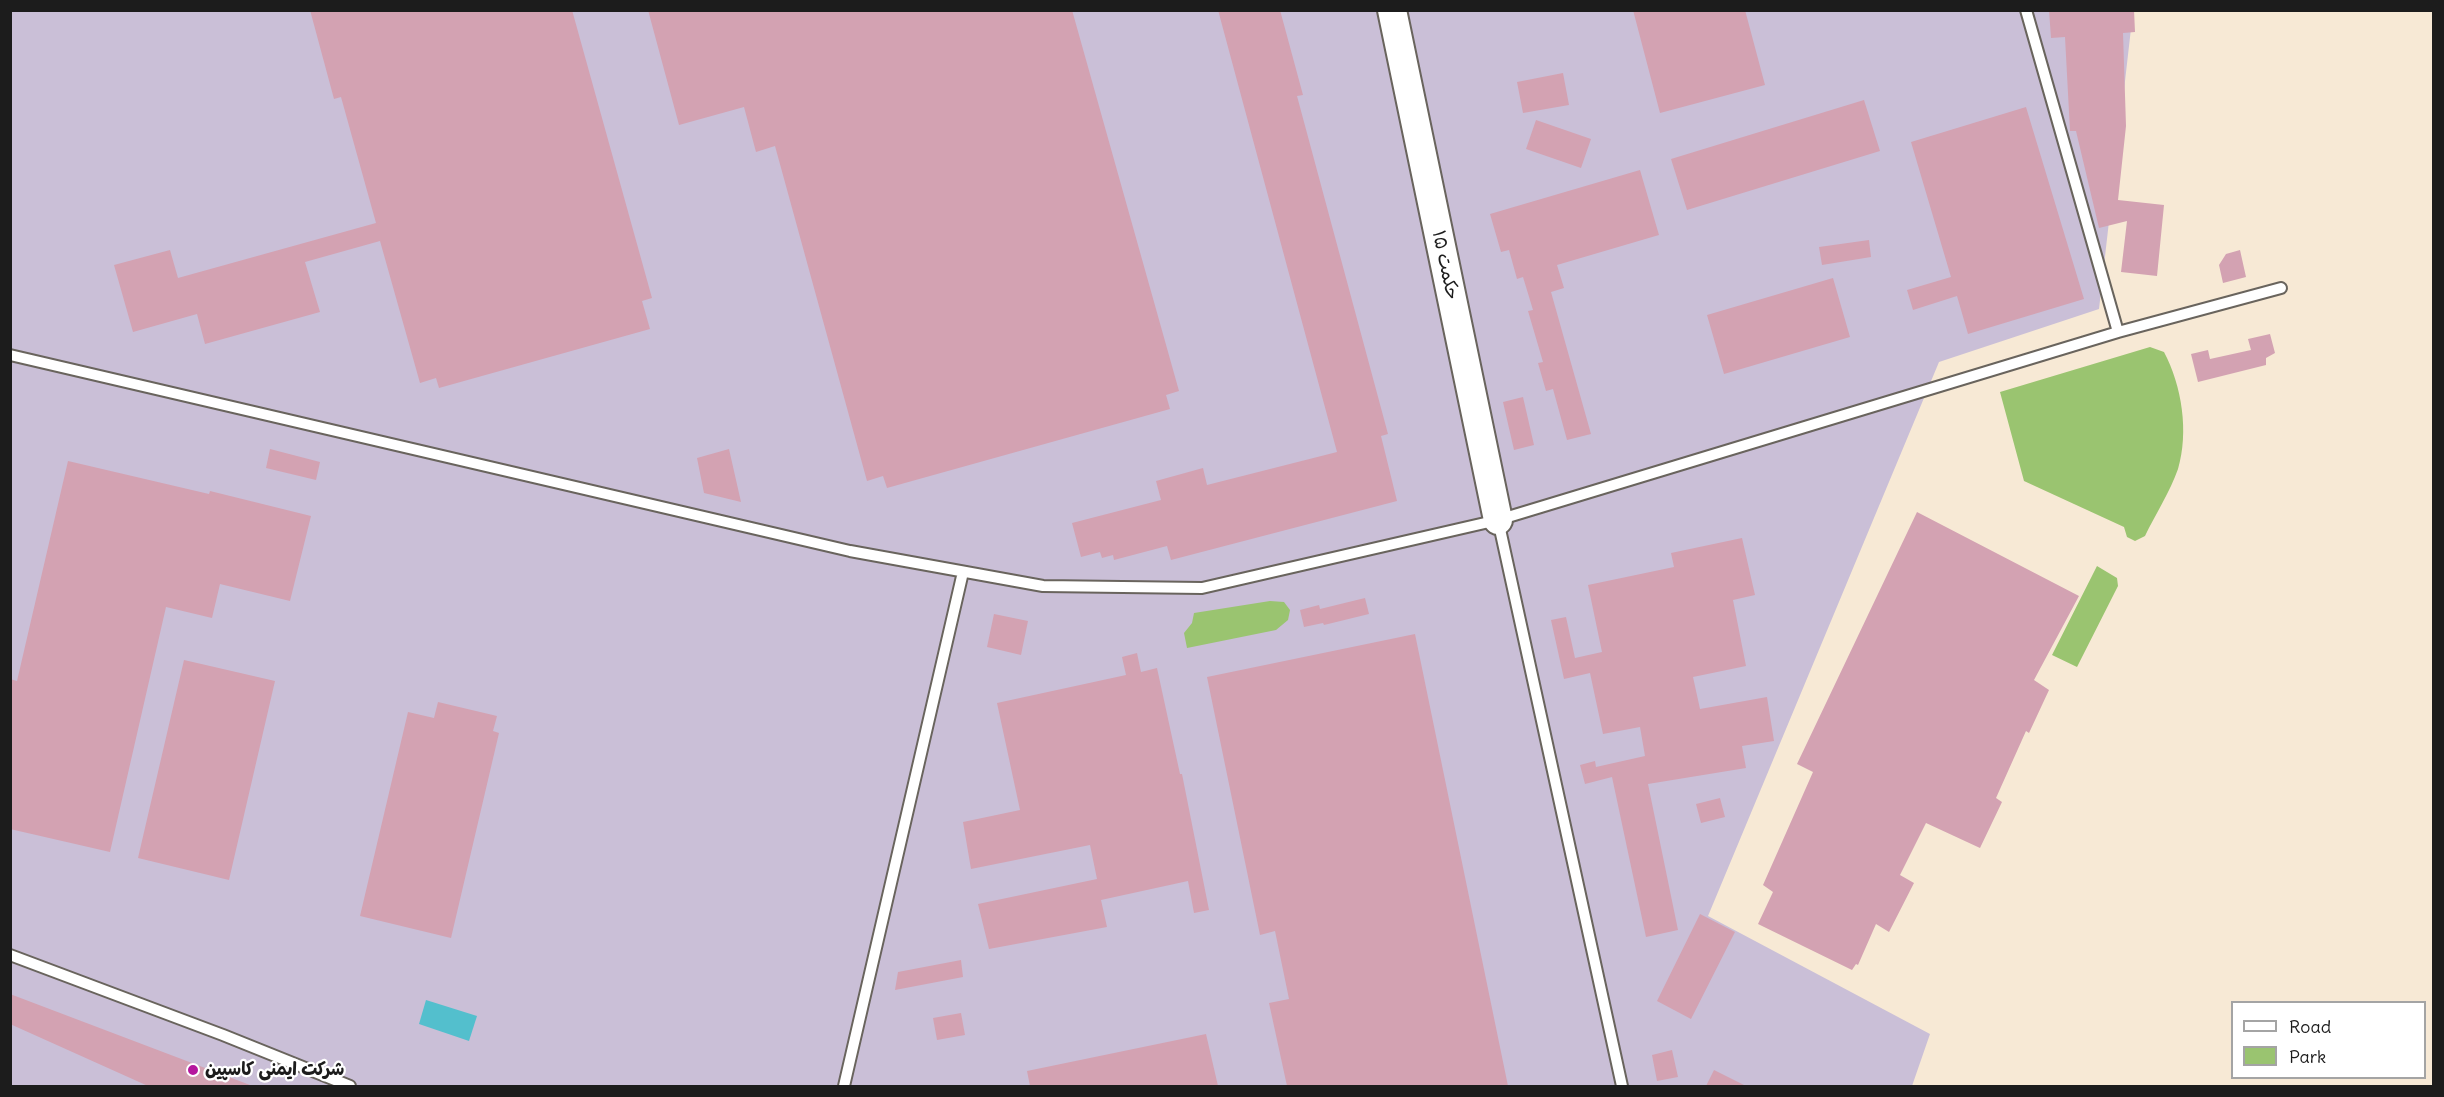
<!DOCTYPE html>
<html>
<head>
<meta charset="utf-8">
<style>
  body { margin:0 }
  #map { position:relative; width:2444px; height:1097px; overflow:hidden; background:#f7e9d5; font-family:Delius,sans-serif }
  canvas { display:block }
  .frame { position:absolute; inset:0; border:12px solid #1c1c1c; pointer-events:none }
  .legend { position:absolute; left:2231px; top:1001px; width:195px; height:78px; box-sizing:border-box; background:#fff; border:2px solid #a4a4a4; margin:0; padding:8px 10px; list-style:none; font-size:18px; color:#1c1c1c }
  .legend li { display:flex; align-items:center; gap:12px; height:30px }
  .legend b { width:30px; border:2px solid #a4a4a4 }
</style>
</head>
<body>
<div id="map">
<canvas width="2444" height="1097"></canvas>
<div class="frame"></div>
<ul class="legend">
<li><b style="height:8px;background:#fff"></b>Road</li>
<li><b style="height:16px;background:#9ac470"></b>Park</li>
</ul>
</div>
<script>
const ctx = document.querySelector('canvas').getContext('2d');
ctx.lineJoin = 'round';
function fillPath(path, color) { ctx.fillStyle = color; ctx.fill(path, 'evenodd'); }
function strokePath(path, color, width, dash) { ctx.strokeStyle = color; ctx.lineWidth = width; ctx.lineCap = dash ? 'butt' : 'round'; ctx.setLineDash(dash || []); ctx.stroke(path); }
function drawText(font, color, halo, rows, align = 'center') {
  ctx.font = font + ' Delius,"Playpen Sans Arabic",sans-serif'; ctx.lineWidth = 4.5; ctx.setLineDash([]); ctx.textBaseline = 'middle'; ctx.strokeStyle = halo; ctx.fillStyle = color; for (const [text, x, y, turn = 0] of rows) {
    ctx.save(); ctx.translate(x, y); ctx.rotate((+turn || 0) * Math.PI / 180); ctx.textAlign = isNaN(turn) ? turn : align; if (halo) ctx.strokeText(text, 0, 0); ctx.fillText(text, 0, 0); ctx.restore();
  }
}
const industrial = new Path2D(`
  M 10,11 L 2133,11 L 2099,309 L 1939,362 L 1708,916 L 1930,1034 L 1912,1086 L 11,1086 Z`);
const green = new Path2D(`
  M 2150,347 L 2164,352 C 2182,386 2189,432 2178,469 C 2170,492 2155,515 2145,536 L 2135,541 L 2127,537 L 2124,527 L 2024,481 L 2000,392 Z
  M 2097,566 L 2117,578 L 2118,586 L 2077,667 L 2052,655 Z
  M 1270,601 L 1284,602 L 1290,610 L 1288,620 L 1276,630 L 1187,648 L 1184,633 L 1192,623 L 1194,613 Z`);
const water = new Path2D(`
  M 426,1000 L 477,1016 L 469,1041 L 419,1024 Z`);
const building = new Path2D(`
  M 310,10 L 572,10 L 652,298 L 642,301 L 650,329 L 439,388 L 436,378 L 420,383 L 380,241 L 305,262 L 320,312 L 205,344 L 197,314 L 133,332 L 114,265 L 170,250 L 178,278 L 376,223 L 341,97 L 334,99 Z
  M 648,10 L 1072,10 L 1179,391 L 1166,395 L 1170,409 L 887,488 L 883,476 L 867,481 L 775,146 L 756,152 L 744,107 L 679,125 Z
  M 1218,10 L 1280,10 L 1303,95 L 1297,96 L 1388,434 L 1381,436 L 1397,501 L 1171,560 L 1167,546 L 1114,560 L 1113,555 L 1102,558 L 1100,552 L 1081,557 L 1072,523 L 1161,500 L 1156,481 L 1203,468 L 1207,485 L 1337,452 Z
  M 1633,10 L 1745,10 L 1765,85 L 1660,113 Z
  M 2049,10 L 2134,10 L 2135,32 L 2123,33 L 2126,126 L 2118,200 L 2164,205 L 2157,276 L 2121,272 L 2127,221 L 2099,228 L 2076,131 L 2070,131 L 2065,37 L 2051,38 Z
  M 1563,73 L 1569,105 L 1523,113 L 1517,82 Z
  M 1864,100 L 1880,151 L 1687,210 L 1671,159 Z
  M 2026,107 L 2084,299 L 1968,334 L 1957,296 L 1913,310 L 1907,290 L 1951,277 L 1911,142 Z
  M 1536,120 L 1591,139 L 1581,168 L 1526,149 Z
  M 1640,170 L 1659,235 L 1557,265 L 1564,288 L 1551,292 L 1591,434 L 1567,440 L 1553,389 L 1546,391 L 1538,363 L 1543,362 L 1528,311 L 1533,310 L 1523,277 L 1517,279 L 1509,250 L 1501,252 L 1490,214 Z
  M 1869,240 L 1871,257 L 1822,265 L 1819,247 Z
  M 2240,250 L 2246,277 L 2223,283 L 2219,265 L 2226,254 Z
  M 1833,278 L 1850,337 L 1724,374 L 1707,315 Z
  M 2270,334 L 2275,353 L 2266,358 L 2266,365 L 2198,382 L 2191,354 L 2208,350 L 2210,359 L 2251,350 L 2248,339 Z
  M 1523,397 L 1534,445 L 1514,450 L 1503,402 Z
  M 270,449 L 320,462 L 316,480 L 266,468 Z
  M 729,449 L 741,502 L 704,493 L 697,458 Z
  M 68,461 L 209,494 L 210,491 L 311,516 L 290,601 L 220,584 L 212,618 L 166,607 L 110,852 L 10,829 L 10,679 L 17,681 Z
  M 1917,512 L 2079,596 L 2034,680 L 2049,690 L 2029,733 L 2026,731 L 1996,798 L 2002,802 L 1980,848 L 1926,823 L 1900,875 L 1914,883 L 1889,932 L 1876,924 L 1858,965 L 1856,964 L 1852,970 L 1758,924 L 1773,892 L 1763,885 L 1813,772 L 1797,764 Z
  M 1742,538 L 1755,595 L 1733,600 L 1746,666 L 1693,677 L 1700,709 L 1767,697 L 1774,741 L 1742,746 L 1746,768 L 1648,784 L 1678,930 L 1646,937 L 1612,777 L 1585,784 L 1580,765 L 1595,761 L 1596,767 L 1645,756 L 1640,727 L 1603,734 L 1590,673 L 1564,679 L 1551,620 L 1566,617 L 1575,658 L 1602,652 L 1588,585 L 1674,567 L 1671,553 Z
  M 1365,598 L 1369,614 L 1324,625 L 1323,623 L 1304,627 L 1300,610 L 1319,605 L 1320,609 Z
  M 994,614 L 1028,621 L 1021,655 L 987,647 Z
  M 1415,634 L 1508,1086 L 1287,1086 L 1269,1003 L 1289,999 L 1275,931 L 1260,935 L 1207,677 Z
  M 1137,653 L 1141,672 L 1157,668 L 1180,774 L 1182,774 L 1209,910 L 1194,913 L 1188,881 L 1101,900 L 1107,927 L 989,949 L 978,904 L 1097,879 L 1090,845 L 971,869 L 963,822 L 1020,810 L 997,703 L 1126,675 L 1122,657 Z
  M 184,660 L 275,681 L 229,880 L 138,858 Z
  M 438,702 L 497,716 L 493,731 L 499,733 L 451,938 L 360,916 L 408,712 L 434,718 Z
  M 1720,798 L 1725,817 L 1701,823 L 1696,804 Z
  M 1700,914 L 1735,932 L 1691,1019 L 1657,1001 Z
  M 961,960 L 963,977 L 895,990 L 898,972 Z
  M 10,994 L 250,1085 L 250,1086 L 148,1086 L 10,1024 Z
  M 961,1013 L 965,1035 L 937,1040 L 933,1018 Z
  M 1206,1034 L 1218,1086 L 1030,1086 L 1027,1071 Z
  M 1672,1050 L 1678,1077 L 1657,1081 L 1652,1055 Z
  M 1714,1070 L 1746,1086 L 1706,1086 Z`);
const lane = new Path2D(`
  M 2026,10 L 2118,332
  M 10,355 L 850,551 L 1043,586 L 1202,588 L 1498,520 L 2118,332 L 2281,288
  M 1498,520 L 1622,1086
  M 10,955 L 223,1035 L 350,1086
  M 844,1086 L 963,572`);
const secondary = new Path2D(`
  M 1392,10 L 1498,520`);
const markers = [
  [193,1070,6,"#b5179e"]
];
const streetNames = [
  ["حکمت ۱۵",1445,265,78]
];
const poiNames = [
  ["شرکت ایمنی کاسپین",205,1070]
];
fillPath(industrial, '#cabfd7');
fillPath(green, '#9ac470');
fillPath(water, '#53bfcd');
fillPath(building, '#d3a2b2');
strokePath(lane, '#69645d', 14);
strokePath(secondary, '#69645d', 32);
strokePath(lane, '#fff', 10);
strokePath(secondary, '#fff', 28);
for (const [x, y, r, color] of markers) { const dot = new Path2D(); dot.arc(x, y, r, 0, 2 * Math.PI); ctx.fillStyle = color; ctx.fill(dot); strokePath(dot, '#fff', 2); }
drawText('18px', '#1c1c1c', '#fff', streetNames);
drawText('bold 18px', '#1c1c1c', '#fff', poiNames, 'left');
</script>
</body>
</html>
